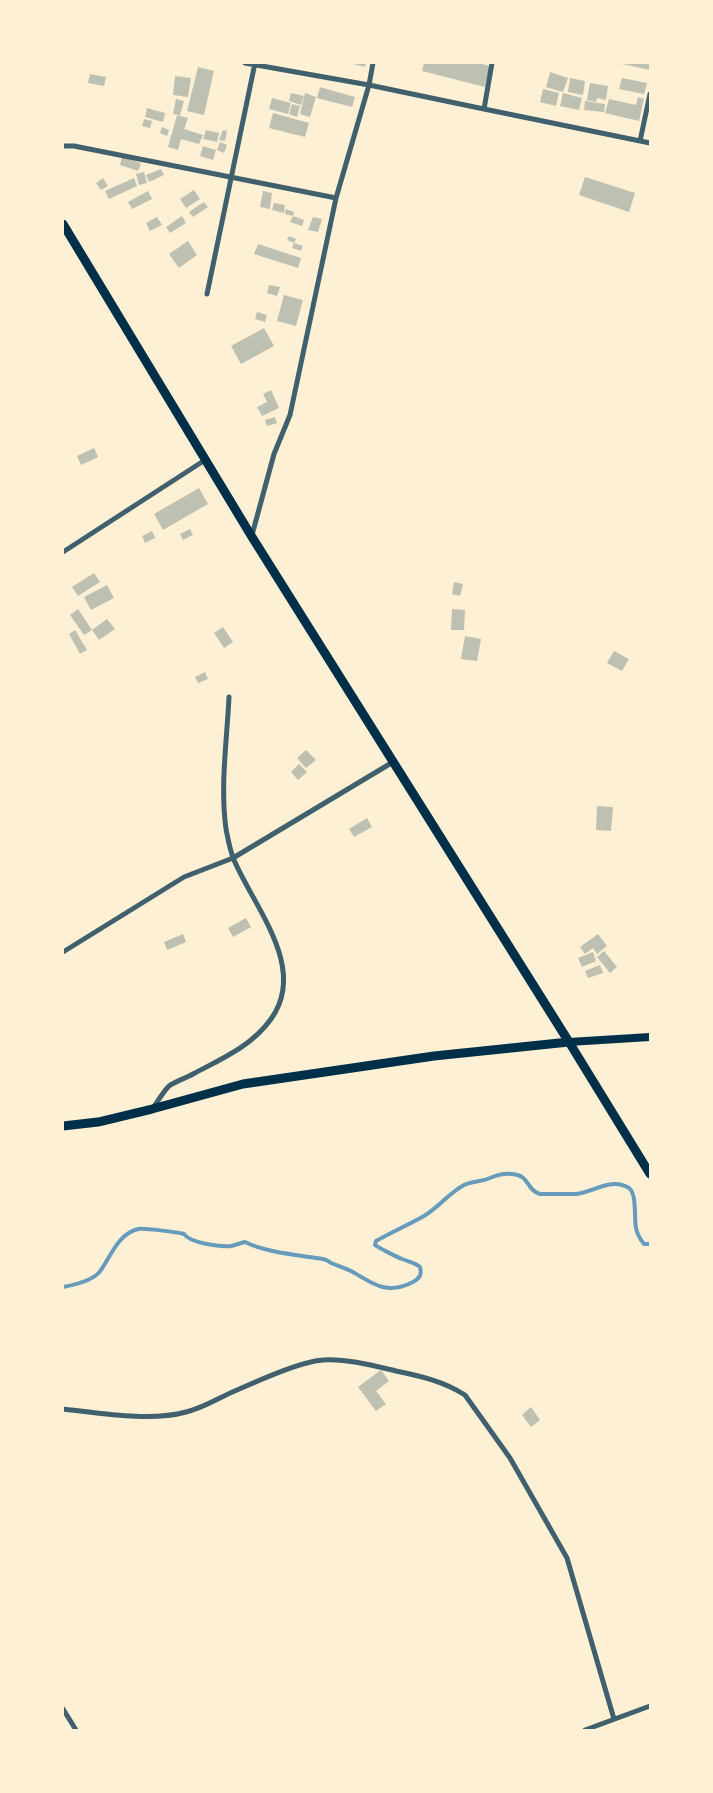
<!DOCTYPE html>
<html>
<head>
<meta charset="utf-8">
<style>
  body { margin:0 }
  #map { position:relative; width:713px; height:1793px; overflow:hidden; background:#fdf0d5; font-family:Raleway,sans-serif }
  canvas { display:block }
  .frame { position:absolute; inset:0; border:64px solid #fdf0d5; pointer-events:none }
</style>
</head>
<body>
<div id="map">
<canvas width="713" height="1793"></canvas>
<div class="frame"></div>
</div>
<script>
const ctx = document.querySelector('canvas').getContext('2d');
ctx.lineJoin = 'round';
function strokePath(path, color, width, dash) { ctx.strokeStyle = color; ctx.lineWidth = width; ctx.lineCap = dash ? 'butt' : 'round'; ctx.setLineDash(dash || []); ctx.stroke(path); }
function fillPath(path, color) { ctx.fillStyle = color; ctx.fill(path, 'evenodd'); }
const stream = new Path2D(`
  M 63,1287 C 74,1285 94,1281 101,1270 C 111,1256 118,1234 138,1229 C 144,1228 177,1232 184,1234 C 190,1243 220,1247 231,1246 C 236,1245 240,1243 245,1242 C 267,1253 299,1255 323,1259 C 328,1260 326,1260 331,1263 C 338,1266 346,1268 353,1272 C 374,1285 388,1295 413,1282 C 420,1278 422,1274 420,1267 C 414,1262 409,1262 402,1259 C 397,1257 379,1248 375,1245 L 376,1241 C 392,1232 408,1225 424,1216 C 439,1207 449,1193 464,1185 C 472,1181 481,1182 490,1178 C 497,1175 503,1173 512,1174 C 530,1175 526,1190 540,1194 C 543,1194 572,1194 576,1194 C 594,1192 611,1177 629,1188 C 637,1194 634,1218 636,1228 C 637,1234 640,1239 644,1244 L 650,1244`);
const building = new Path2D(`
  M 350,63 L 366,63 L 365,67 Z
  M 424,63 L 478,63 L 490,66 L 485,87 L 422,71 Z
  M 622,63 L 650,63 L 650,70 L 622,64 Z
  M 198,67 L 214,71 L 204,115 L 187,111 Z
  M 550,72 L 568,78 L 563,92 L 546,87 Z
  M 90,74 L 106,77 L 104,86 L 88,83 Z
  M 175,76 L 191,78 L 188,97 L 173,95 Z
  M 570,78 L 585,81 L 583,95 L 568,92 Z
  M 622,78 L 647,83 L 644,94 L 619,89 Z
  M 590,83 L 608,86 L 606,100 L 597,98 L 596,102 L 587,100 Z
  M 320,87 L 355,97 L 352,107 L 317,98 Z
  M 543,89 L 559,93 L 556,106 L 540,102 Z
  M 291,93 L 304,96 L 301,105 L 289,101 Z
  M 305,93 L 316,97 L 310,117 L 300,114 Z
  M 563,93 L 582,98 L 579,110 L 560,106 Z
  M 638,97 L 644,99 L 639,121 L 605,113 L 609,99 L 636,105 Z
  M 272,98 L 291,103 L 288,114 L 269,109 Z
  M 176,99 L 184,101 L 180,115 L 173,114 Z
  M 585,101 L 605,104 L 604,112 L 584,110 Z
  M 292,104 L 300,106 L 297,117 L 289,114 Z
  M 147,108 L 165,113 L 163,122 L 145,117 Z
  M 273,113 L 309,123 L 305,137 L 269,128 Z
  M 177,115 L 188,118 L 184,129 L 203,135 L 199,144 L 181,139 L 178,150 L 168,147 Z
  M 144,119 L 152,121 L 150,128 L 142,126 Z
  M 162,127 L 169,130 L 167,136 L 160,133 Z
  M 206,130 L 219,133 L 217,142 L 203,139 Z
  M 223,130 L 227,131 L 225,141 L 219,140 Z
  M 220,142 L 227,145 L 224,153 L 217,150 Z
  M 203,146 L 216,150 L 213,160 L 200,156 Z
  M 122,157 L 141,163 L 138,171 L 120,165 Z
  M 161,169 L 164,175 L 149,182 L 146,175 Z
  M 144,172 L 147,183 L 139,185 L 136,174 Z
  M 585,177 L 635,193 L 629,212 L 579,195 Z
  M 103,178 L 108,186 L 101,190 L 96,183 Z
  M 134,178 L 137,186 L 109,199 L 105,191 Z
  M 194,190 L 200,199 L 186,208 L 180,199 Z
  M 148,191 L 152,199 L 132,209 L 128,202 Z
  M 263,191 L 272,193 L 270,209 L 260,207 Z
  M 204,202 L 208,207 L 193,217 L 189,212 Z
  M 274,203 L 285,205 L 284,213 L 272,210 Z
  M 286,209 L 294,212 L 293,216 L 285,214 Z
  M 182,216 L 186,223 L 170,233 L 166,227 Z
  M 293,216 L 304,220 L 302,226 L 290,222 Z
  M 157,217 L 162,225 L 150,231 L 146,223 Z
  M 313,217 L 322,219 L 318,232 L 308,230 Z
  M 289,236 L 296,239 L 294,243 L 287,240 Z
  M 188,241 L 197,255 L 179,268 L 169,254 Z
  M 294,243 L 303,246 L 301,251 L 292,248 Z
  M 258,244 L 301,258 L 298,268 L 254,254 Z
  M 269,285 L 280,287 L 277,296 L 267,293 Z
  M 284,295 L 303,300 L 296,326 L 277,321 Z
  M 257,312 L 267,315 L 265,322 L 255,319 Z
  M 264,328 L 274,346 L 241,364 L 231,346 Z
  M 271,390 L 279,408 L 262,416 L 257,407 L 267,402 L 263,394 Z
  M 275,417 L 277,423 L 267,426 L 265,420 Z
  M 94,448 L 98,457 L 81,465 L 77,456 Z
  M 199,488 L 208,504 L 163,530 L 154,514 Z
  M 190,529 L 193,535 L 183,540 L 180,534 Z
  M 152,531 L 155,538 L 145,543 L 142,536 Z
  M 94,573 L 100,582 L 78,596 L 72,587 Z
  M 454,582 L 463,584 L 460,596 L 452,594 Z
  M 107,585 L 114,598 L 91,610 L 84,597 Z
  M 78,609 L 92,630 L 84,635 L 70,615 Z
  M 452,609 L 465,610 L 464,630 L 451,630 Z
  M 107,619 L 115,629 L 99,640 L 92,630 Z
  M 223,627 L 233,642 L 224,648 L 214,633 Z
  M 75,630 L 87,650 L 80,654 L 69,634 Z
  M 465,636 L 481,639 L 477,661 L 461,659 Z
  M 614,651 L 629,659 L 622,671 L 607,663 Z
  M 205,672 L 208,679 L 198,683 L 195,677 Z
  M 306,750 L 316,760 L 306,768 L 297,758 Z
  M 299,764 L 307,772 L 298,780 L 291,772 Z
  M 597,806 L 613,807 L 611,831 L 596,830 Z
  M 367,818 L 372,827 L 354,837 L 349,829 Z
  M 246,918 L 251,927 L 233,937 L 228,928 Z
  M 183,934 L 186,942 L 167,950 L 164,942 Z
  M 598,934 L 607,946 L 597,954 L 593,948 L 585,954 L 580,947 Z
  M 604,951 L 617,967 L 610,973 L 597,957 Z
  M 593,952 L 596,961 L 582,967 L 578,958 Z
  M 600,965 L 603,973 L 588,978 L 585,971 Z
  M 381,1370 L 389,1381 L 376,1391 L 386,1404 L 376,1411 L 358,1387 Z
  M 531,1407 L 540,1420 L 531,1427 L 522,1415 Z`);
const minor = new Path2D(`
  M 245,63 L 369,85 L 484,109 L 492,63
  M 484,109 L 650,143
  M 640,141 L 650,94
  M 63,146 L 74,146 L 336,198
  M 207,294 L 255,63
  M 252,535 L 274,454 L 290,415 L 336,198 L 369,85 L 373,63
  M 63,552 L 205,460
  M 63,952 L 184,877 L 233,858 L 393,762
  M 153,1108 C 158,1101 163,1092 169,1086 C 176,1081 186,1078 193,1074 C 221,1059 252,1046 271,1019 C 308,968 254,907 234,860 C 230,851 228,839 226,829 C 220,786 227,740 229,697
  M 63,1409 C 100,1413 150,1422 186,1412 C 204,1408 220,1397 237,1390 C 260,1380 299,1362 323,1360 C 345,1358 375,1366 396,1371 C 420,1376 443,1381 465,1395 L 510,1458 L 567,1558 L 614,1719
  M 63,1709 L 76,1730
  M 585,1730 L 650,1706`);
const secondary = new Path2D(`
  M 569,1042 L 650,1037`);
const primary = new Path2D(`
  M 569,1042 L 650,1174`);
const trunk = new Path2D(`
  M 63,224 L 252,537 L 569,1042 L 434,1056 L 243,1084 L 152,1109 L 98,1122 L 63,1126`);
strokePath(stream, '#669bbc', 4);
fillPath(building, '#bec0b2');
strokePath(minor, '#3f606c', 5);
strokePath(secondary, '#003049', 8);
strokePath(primary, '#003049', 9);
strokePath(trunk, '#003049', 9);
</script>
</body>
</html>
